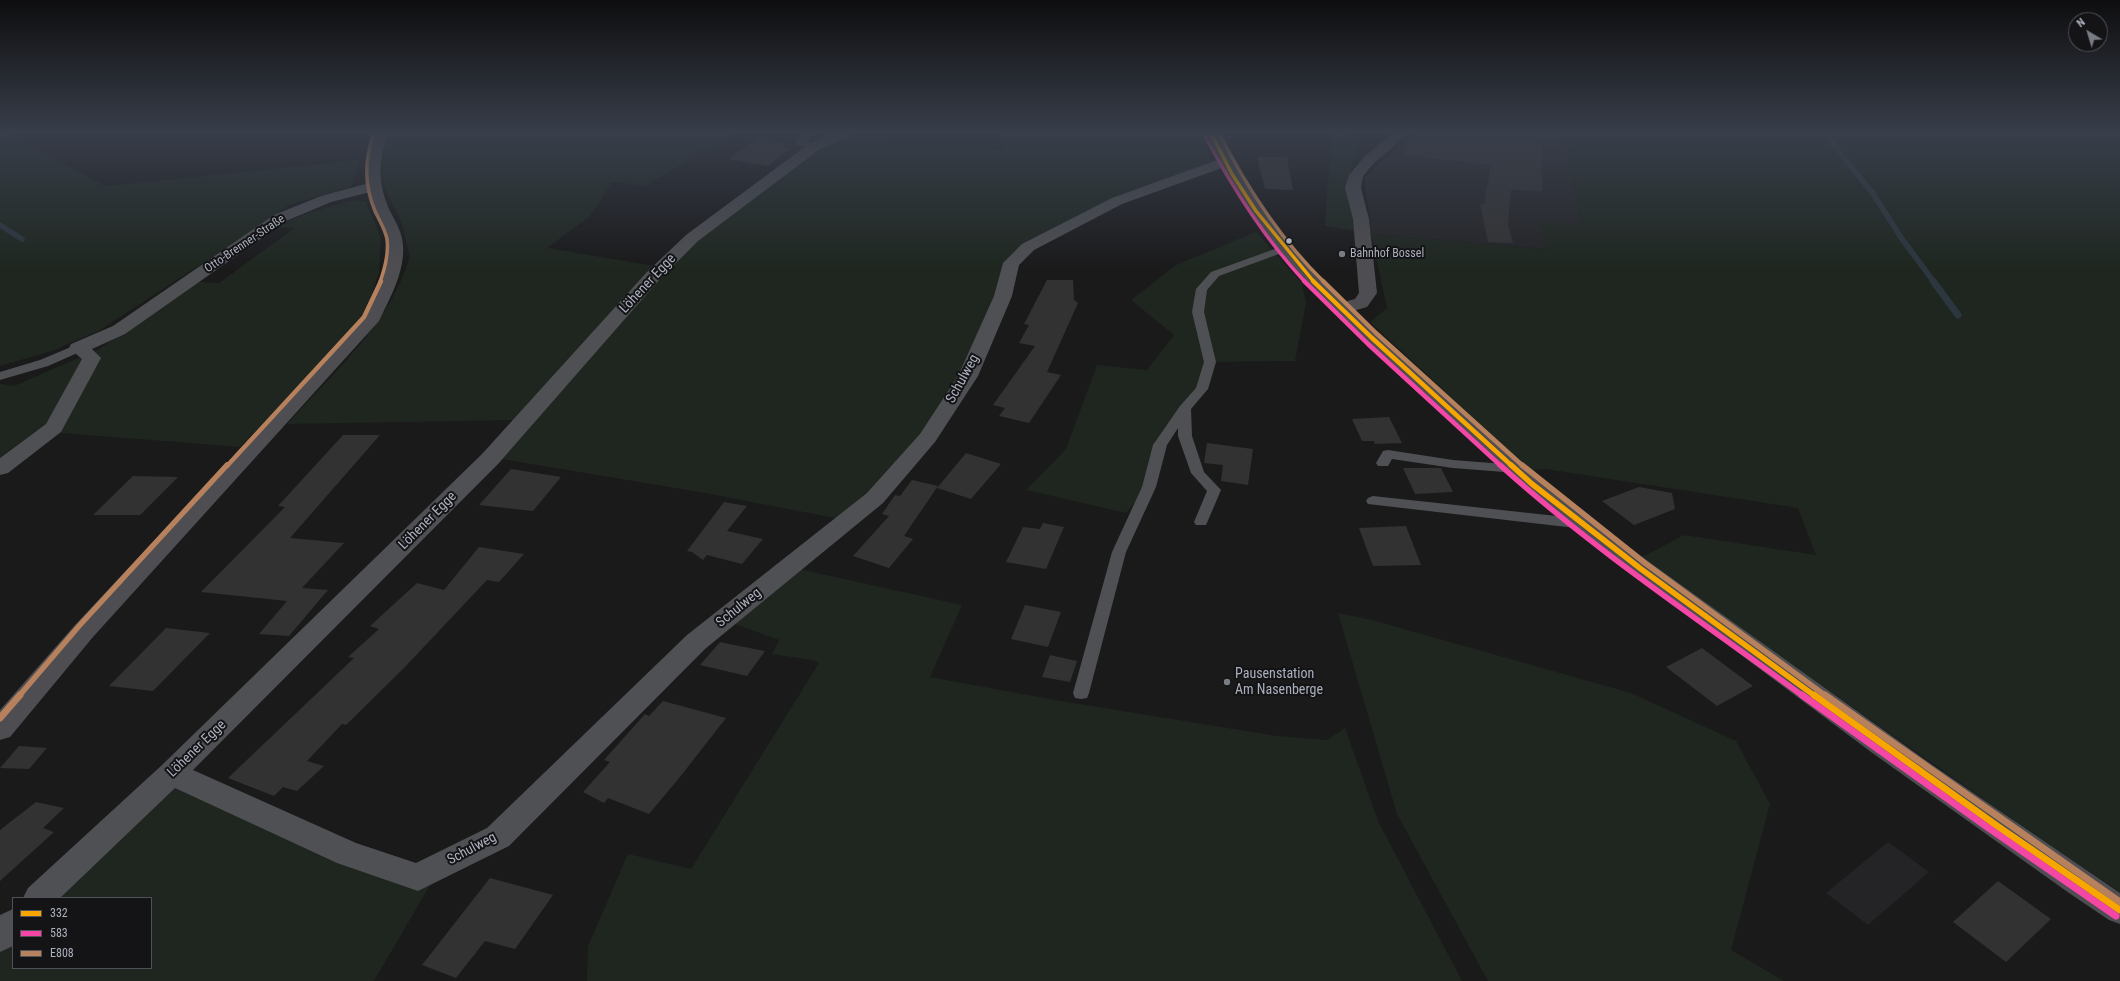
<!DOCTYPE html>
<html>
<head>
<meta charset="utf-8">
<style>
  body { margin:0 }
  #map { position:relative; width:2120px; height:981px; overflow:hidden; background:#1a1a1b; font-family:"Roboto Condensed",sans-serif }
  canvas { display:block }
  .legend { position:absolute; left:12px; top:897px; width:140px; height:72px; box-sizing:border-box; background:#141417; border:1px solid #505259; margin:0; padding:5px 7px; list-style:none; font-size:12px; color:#abb0bd }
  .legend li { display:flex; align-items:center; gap:8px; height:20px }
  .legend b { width:20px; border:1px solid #505259 }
  .north { position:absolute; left:2068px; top:12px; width:40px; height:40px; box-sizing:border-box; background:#141417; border:1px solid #505259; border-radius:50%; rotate:322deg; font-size:11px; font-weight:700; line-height:16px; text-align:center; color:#abb0bd }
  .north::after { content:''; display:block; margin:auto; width:14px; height:18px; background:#787c84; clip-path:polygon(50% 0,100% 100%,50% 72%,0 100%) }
</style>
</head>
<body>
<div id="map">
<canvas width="2120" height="981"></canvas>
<ul class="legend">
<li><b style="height:5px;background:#f7a600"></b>332</li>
<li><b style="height:5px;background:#f346a5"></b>583</li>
<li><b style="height:5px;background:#b6815c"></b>E808</li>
</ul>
<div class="north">N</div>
</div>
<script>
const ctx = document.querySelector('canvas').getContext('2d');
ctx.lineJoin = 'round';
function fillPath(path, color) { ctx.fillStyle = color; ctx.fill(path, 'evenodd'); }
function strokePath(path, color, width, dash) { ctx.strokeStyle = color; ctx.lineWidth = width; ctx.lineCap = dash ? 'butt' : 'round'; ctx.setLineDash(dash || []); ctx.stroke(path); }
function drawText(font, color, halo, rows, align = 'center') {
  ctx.font = font + ' "Roboto Condensed",sans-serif'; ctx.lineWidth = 4; ctx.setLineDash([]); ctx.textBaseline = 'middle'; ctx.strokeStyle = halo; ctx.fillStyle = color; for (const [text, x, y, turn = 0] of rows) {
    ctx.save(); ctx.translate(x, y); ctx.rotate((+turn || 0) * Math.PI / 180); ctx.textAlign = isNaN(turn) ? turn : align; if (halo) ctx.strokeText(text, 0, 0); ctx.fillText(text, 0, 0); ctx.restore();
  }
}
const built = new Path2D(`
  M 1413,133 L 1565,133 L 1581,224 L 1546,249 L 1371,234 L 1364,178 Z
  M 1888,842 L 1929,872 L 1868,925 L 1826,893 Z`);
const green = new Path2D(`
  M 0,133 L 8,133 L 105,186 L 360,160 L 352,186 L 289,205 L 240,239 L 100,330 L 52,351 L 0,366 Z
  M 391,133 L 733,133 L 645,186 L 612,182 L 590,216 L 547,248 L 655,266 L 518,420 L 287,424 C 327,380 383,329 404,273 C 405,269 408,264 409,259 C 410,254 407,246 406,241 C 399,194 363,185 391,133 Z
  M 1001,133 L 1201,133 L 1212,163 L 1022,246 L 998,291 L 963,376 L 924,436 L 871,494 L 840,519 L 705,493 L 501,459 L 552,398 L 689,246 L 816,148 L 841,138 L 895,144 L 1005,149 Z
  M 1331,133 L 1342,133 L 1359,139 L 1349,175 L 1356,220 L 1355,231 L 1325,226 Z
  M 1565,133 L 2120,133 L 2120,892 L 2042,840 L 1674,582 L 1642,557 L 1684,535 L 1816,555 L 1798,508 L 1545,469 L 1530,470 L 1370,322 L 1387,308 L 1371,234 L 1546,249 L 1539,222 L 1581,224 Z
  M 358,200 L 366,202 L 381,238 L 379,273 L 365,313 L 330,354 L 240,447 L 36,431 L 0,457 L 0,384 L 14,386 L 99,349 L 197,282 L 219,283 L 295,228 L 276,227 C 303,214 329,205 358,200 Z
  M 1256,232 L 1302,283 L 1306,303 L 1295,361 L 1210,362 L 1202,389 L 1160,445 L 1149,487 L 1126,513 L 1026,490 L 1066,449 L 1097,365 L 1147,370 L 1174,335 L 1131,300 L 1176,265 Z
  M 799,569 L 962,605 L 930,677 L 1055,700 L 1277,736 L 1327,740 L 1345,728 L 1378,821 L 1462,981 L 587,981 L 588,946 L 628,854 L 691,869 L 819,663 L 812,660 L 772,654 L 779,640 L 727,621 Z
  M 1338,613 L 1372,620 L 1631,693 L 1736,741 L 1770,804 L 1731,950 L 1784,981 L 1488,981 L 1397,814 Z
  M 172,785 L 430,885 L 374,981 L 0,981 L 0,949 L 13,935 L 13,968 L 151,968 L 151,898 L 50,898 Z`);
const streamFar1 = new Path2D(`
  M 1825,133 L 1835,147
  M 1839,152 L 1872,192 L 1902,239 L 1934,282
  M 0,225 L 22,239`);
const stream = new Path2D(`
  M 1933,281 L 1958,315`);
const building = new Path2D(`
  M 1416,133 L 1542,133 L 1542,191 L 1511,190 L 1508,225 L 1513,243 L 1488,242 L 1480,204 L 1484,205 L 1491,165 L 1403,155 Z
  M 758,138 L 788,143 L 783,147 L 791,148 L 768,166 L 728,159 Z
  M 1257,157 L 1287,157 L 1293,190 L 1265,189 Z
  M 1047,280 L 1073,280 L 1074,300 L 1078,303 L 1047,372 L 1061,375 L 1029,423 L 999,416 L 1005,408 L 993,405 L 1035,346 L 1019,343 L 1029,325 L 1024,324 Z
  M 1389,417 L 1402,443 L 1375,444 L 1374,441 L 1362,441 L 1352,419 Z
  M 343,435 L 380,435 L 290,538 L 344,543 L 302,588 L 328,590 L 289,636 L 259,634 L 287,601 L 201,592 L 285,507 L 278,506 Z
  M 1207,443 L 1253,449 L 1248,485 L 1221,481 L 1223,465 L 1204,463 Z
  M 966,453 L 1001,464 L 971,499 L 937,488 Z
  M 1403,468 L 1441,468 L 1453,492 L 1415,494 Z
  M 511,469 L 561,477 L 533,511 L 479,505 Z
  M 133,476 L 178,477 L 140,515 L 93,515 Z
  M 912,480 L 938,486 L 904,536 L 913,539 L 889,568 L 853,556 L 889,516 L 882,514 L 895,495 L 900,496 Z
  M 1639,487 L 1672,493 L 1675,509 L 1634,525 L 1602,501 Z
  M 724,502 L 747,506 L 727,531 L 763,539 L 742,564 L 707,555 L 703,560 L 692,552 L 687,551 Z
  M 1043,523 L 1064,527 L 1046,569 L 1006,562 L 1023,527 L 1040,529 Z
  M 1406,526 L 1421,565 L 1373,566 L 1359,528 Z
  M 479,547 L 524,554 L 499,582 L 487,580 L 404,668 L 346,725 L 342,724 L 307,761 L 324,766 L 297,791 L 283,787 L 274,796 L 228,778 L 354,658 L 348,657 L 379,629 L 370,626 L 417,583 L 444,590 Z
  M 1025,605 L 1061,612 L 1048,647 L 1011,639 Z
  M 166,628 L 210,633 L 153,691 L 109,686 Z
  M 720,642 L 734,645 L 765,651 L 747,676 L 700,665 Z
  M 1702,648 L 1753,686 L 1717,706 L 1666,667 Z
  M 1050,655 L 1077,661 L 1070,682 L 1042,677 Z
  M 663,701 L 726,718 L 680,777 L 649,814 L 608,798 L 604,803 L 583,792 L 610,762 L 604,760 L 645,714 L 649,716 Z
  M 19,746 L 47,748 L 29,769 L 0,768 Z
  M 36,802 L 64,808 L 43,828 L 54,832 L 0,881 L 0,830 Z
  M 490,878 L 553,895 L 515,949 L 485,941 L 456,978 L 422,965 Z
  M 1998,881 L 2051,919 L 2006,962 L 1953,922 Z`);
const lane = new Path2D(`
  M 804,133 L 814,133 L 806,142 L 818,144 L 818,148 L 796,145 L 796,141 Z
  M 1283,246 L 1288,249 L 1287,251 L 1219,276 L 1207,290 L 1204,312 L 1216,362 L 1208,389 L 1191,409 L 1192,436 L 1204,472 L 1221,490 L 1206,525 L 1196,525 L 1194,522 L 1207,491 L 1191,473 L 1178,436 L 1178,428 L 1167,445 L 1156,487 L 1126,552 L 1089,693 L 1087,698 L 1081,699 L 1075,698 L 1073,693 L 1112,552 L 1142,487 L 1153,445 L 1180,406 L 1196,388 L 1204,362 L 1192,312 L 1196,289 L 1211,272 Z
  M 78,344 L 84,348 L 82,351 L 48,366 L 0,380 L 0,372 L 40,360 Z
  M 1388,450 L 1453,460 L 1517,465 L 1522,466 L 1524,469 L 1522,472 L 1517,473 L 1453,468 L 1392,459 L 1388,466 L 1378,466 L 1376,463 L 1383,451 Z
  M 1373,496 L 1584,519 L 1589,521 L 1591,524 L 1589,527 L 1584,529 L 1368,504 L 1366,501 L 1368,498 Z`);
const street = new Path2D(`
  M 832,133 L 852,133 L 850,136 L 820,149 L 698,241 L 659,280 L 498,464 L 193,770 L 356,843 L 416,863 L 487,828 L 687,635 L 867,493 L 920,434 L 958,376 L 994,296 L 1003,263 L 1022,244 L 1112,198 L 1220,159 L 1230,159 L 1232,162 L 1230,165 L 1122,204 L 1034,250 L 1019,265 L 1012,296 L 978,376 L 935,442 L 883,503 L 705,649 L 509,846 L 418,891 L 337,863 L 175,788 L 60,898 L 23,898 L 28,888 L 162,765 L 482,454 L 647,272 L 686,235 L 810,143 Z
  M 373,182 L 378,184 L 381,187 L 378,190 L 331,202 L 286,221 L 125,334 L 92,349 L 101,358 L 61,432 L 8,473 L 0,475 L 0,458 L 46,424 L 82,359 L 69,348 L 71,344 L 113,326 L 274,215 L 321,196 Z
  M 13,909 L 13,946 L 0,952 L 0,915 Z`);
const secondary = new Path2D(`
  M 375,133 L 389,133 C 377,162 378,186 391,213 C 397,224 402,233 403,245 C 405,272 390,298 379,321 L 93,637 L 10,737 L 0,740 L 0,710 L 75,625 L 362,319 C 374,296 388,270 386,244 C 385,232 380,224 375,213 C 363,185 362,161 375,133 Z
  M 1204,133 L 1218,133 C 1232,159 1245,184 1262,208 C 1285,242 1315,272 1344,302 L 1355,299 L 1359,293 L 1353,219 L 1345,188 L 1349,175 L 1364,157 L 1393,133 L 1409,133 L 1374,163 L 1363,176 L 1361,188 L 1369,219 L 1377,293 L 1367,307 L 1353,311 L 1526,467 L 1617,539 L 1931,764 L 2120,893 L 2120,924 L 2109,920 L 2069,893 L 1871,752 L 1633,574 L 1524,488 L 1334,313 L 1304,281 L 1276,249 L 1248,211 L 1225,174 Z`);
const bus1Far3 = new Path2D(`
  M 1211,133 L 1232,174 L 1256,211 L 1314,282`);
const bus1Far2 = new Path2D(`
  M 1313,281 L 1372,338 L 1512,466`);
const bus1Far1 = new Path2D(`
  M 1511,465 L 1532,484 L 1641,569 L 1815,696`);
const bus1 = new Path2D(`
  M 1814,695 L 2000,828 L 2120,910`);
const bus2Far3 = new Path2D(`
  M 1205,136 C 1233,189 1264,238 1305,282`);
const bus2Far2 = new Path2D(`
  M 1304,281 L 1368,344 L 1501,466`);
const bus2Far1 = new Path2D(`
  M 1500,465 C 1594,550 1701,621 1803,696`);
const bus2 = new Path2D(`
  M 1802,695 L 1987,827 L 2116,916`);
const bus3Far3 = new Path2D(`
  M 374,133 C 364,160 364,185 375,211 C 379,220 385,229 387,239 C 389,254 385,268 380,282
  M 1219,133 C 1246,186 1281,240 1324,282`);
const bus3Far2 = new Path2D(`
  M 1323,281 L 1376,333 L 1523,466
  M 227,466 L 364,317 L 381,281`);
const bus3Far1 = new Path2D(`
  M 1522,465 L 1645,563 L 1826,696
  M 19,696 L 79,626 L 227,465`);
const bus3 = new Path2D(`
  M 1825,695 L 2120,902
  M 0,718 L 20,695`);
const markers = [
  [1289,241,3.5,"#abb0bd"],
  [1342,254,4,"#787c84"],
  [1227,682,4,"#787c84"]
];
const farStreetnames = [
  ["Otto-Brenner-Straße",245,244,-34]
];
const farPoinames = [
  ["Bahnhof Bossel",1350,254]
];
const streetNames = [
  ["Löhener Egge",648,284,-47],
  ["Schulweg",963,379,-61],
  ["Löhener Egge",428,521,-45],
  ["Schulweg",739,608,-39],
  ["Löhener Egge",197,749,-44],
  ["Schulweg",472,849,-28]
];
const poiNames = [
  ["Pausenstation",1235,674],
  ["Am Nasenberge",1235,690]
];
fillPath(built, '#242427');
fillPath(green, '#1e261f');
strokePath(streamFar1, '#2c363e', 5.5);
strokePath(stream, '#2c363e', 7);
fillPath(building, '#323233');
fillPath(lane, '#4f5054');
fillPath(street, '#4f5054');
fillPath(secondary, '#4e4e52');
strokePath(bus1Far3, '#f7a600', 3.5);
strokePath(bus1Far2, '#f7a600', 4.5);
strokePath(bus1Far1, '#f7a600', 5.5);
strokePath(bus1, '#f7a600', 7);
strokePath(bus2Far3, '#f346a5', 3.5);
strokePath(bus2Far2, '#f346a5', 4.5);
strokePath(bus2Far1, '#f346a5', 5.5);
strokePath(bus2, '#f346a5', 7);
strokePath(bus3Far3, '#b6815c', 3.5);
strokePath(bus3Far2, '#b6815c', 4.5);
strokePath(bus3Far1, '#b6815c', 5.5);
strokePath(bus3, '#b6815c', 7);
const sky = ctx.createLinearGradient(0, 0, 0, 271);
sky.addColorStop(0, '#0e0e0f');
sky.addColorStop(0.49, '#383e4a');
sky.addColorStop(1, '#383e4a00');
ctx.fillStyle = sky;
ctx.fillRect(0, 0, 2120, 271);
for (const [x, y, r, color] of markers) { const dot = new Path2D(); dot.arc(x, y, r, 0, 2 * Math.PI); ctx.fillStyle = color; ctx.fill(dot); strokePath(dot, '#141417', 1.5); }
drawText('12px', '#abb0bd', '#141417', farStreetnames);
drawText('12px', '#abb0bd', '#141417', farPoinames, 'left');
drawText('14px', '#abb0bd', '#141417', streetNames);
drawText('14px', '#abb0bd', '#141417', poiNames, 'left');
</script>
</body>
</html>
